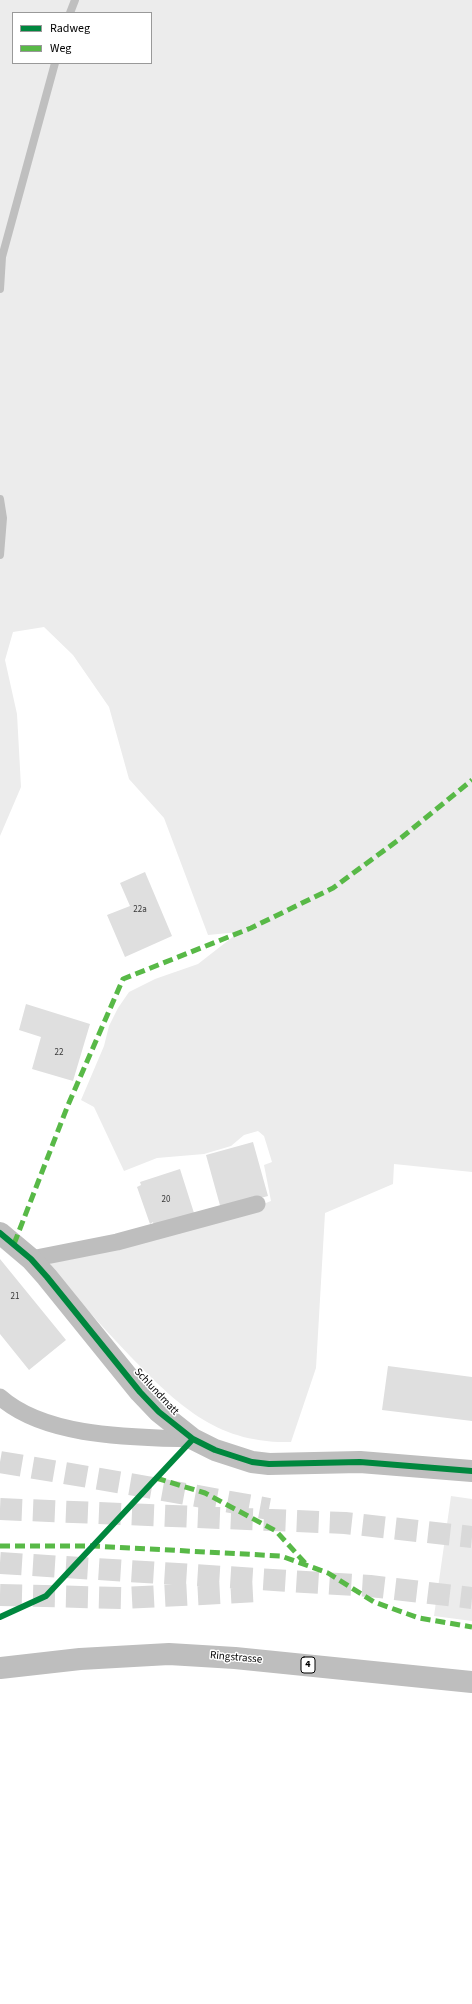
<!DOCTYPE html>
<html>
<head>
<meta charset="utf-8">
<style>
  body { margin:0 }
  #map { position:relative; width:472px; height:2004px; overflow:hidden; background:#fff; font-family:"Source Sans 3",sans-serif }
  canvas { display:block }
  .legend { position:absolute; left:12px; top:12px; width:140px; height:52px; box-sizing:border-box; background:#fff; border:1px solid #999; margin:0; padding:5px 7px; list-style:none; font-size:12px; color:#000 }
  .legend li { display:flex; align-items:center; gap:8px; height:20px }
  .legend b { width:20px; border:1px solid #999 }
</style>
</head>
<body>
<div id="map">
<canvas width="472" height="2004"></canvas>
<ul class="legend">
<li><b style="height:5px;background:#00873e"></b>Radweg</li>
<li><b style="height:5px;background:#58b947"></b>Weg</li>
</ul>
</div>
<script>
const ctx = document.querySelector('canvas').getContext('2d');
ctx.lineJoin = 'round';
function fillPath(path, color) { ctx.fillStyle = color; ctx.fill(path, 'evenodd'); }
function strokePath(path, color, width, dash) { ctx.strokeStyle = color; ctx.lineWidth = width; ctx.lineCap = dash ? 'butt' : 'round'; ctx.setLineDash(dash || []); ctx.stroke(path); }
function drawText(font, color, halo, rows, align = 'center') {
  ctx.font = font + ' "Source Sans 3",sans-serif'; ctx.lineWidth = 3; ctx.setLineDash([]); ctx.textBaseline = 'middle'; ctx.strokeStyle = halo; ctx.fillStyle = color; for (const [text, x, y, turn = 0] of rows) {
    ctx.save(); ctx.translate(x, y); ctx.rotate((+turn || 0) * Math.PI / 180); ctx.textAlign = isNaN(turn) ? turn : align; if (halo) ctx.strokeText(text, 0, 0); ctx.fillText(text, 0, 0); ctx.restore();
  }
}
const green = new Path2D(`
  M 0,0 L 472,0 L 472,1172 L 394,1164 L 393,1184 L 325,1213 L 316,1368 L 291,1442 C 217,1444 178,1405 130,1356 C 102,1327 76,1297 50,1267 L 51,1263 L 243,1212 L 271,1201 L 264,1165 L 272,1162 L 264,1136 L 258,1131 L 244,1135 L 231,1146 L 204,1154 L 157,1158 L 124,1171 L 94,1107 L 81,1100 L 104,1046 L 109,1026 L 118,1008 L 129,992 L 155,979 L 198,964 L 239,932 L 208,935 L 164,818 L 129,779 L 109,707 L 73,655 L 44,627 L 13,632 L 5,660 L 17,714 L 21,787 L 0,836 ZM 13,13 L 151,13 L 151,63 L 13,63 Z
  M 451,1496 L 472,1499 L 472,1621 L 434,1616 Z`);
const stream = new Path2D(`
  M 70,13 L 75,0
  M 0,289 L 2,257 L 55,63
  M 0,499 L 3,518 L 0,555`);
const building = new Path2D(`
  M 145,872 L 172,936 L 125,957 L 107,915 L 130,906 L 120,883 Z
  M 26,1004 L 90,1024 L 73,1081 L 32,1069 L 41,1037 L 19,1030 Z
  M 253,1142 L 268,1196 L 221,1209 L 206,1155 Z
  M 180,1169 L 194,1213 L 154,1226 L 153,1222 L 150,1224 L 137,1187 L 141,1185 L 140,1182 Z
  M 0,1259 L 66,1340 L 29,1370 L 0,1334 Z
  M 388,1366 L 472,1377 L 472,1421 L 382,1410 Z`);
const motorwayTunnel = new Path2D(`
  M 0,1462 L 147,1487 L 269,1509
  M 0,1509 L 345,1523 L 472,1537
  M 0,1563 L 370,1586 L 472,1598
  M 0,1595 L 123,1598 L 259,1591`);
const path = new Path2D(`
  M 0,1617 L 46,1596 L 172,1461`);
const service = new Path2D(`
  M 31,1259 L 117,1242 L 257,1204
  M 0,1397 C 46,1438 134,1437 193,1439`);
const minor = new Path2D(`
  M 0,1233 L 31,1259 L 47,1277 L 140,1392 L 159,1412 L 193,1439 L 215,1450 L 252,1462 L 269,1464 L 360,1462 L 472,1471`);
const primary = new Path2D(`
  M 0,1668 L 80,1659 L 169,1654 L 235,1658 L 472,1682`);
const quiet = new Path2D(`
  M 14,1244 L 68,1105 L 123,979 L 251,928 L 333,888 L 401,838 L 472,780
  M 156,1478 L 205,1493 L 276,1531 L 305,1563
  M 0,1546 L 93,1546 L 281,1556 L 328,1573 L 374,1602 L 419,1618 L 472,1627`);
const cycleway = new Path2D(`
  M 0,1233 L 31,1259 L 47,1277 L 140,1392 L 159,1412 L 193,1439 L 215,1450 L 252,1462 L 269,1464 L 360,1462 L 472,1471
  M 0,1617 L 46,1596 L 193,1439`);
const numberNames = [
  ["22a",140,910],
  ["22",59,1053],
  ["20",166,1200],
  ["21",15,1297]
];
const shields = [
  [308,1665,14]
];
const shieldNames = [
  ["4",308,1665]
];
const streetNames = [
  ["Schlundmatt",156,1392,47],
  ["Ringstrasse",236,1658,5]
];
fillPath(green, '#ececec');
strokePath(stream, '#bfbfbf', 8);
fillPath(building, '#dfdfdf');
strokePath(motorwayTunnel, '#d9d9d9', 22, [22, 11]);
strokePath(path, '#b9b9b9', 2.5, [1, 2]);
strokePath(service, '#bebebe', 17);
strokePath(minor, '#bebebe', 22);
strokePath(primary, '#bebebe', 22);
strokePath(quiet, '#58b947', 5, [10, 5]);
strokePath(cycleway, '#00873e', 6);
drawText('9px', '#383838', null, numberNames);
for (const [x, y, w] of shields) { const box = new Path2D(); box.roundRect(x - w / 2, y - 8, w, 16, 3); ctx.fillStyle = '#fff'; ctx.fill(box); strokePath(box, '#000', 1); }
drawText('bold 10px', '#000', null, shieldNames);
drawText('11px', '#000', '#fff', streetNames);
</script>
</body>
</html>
